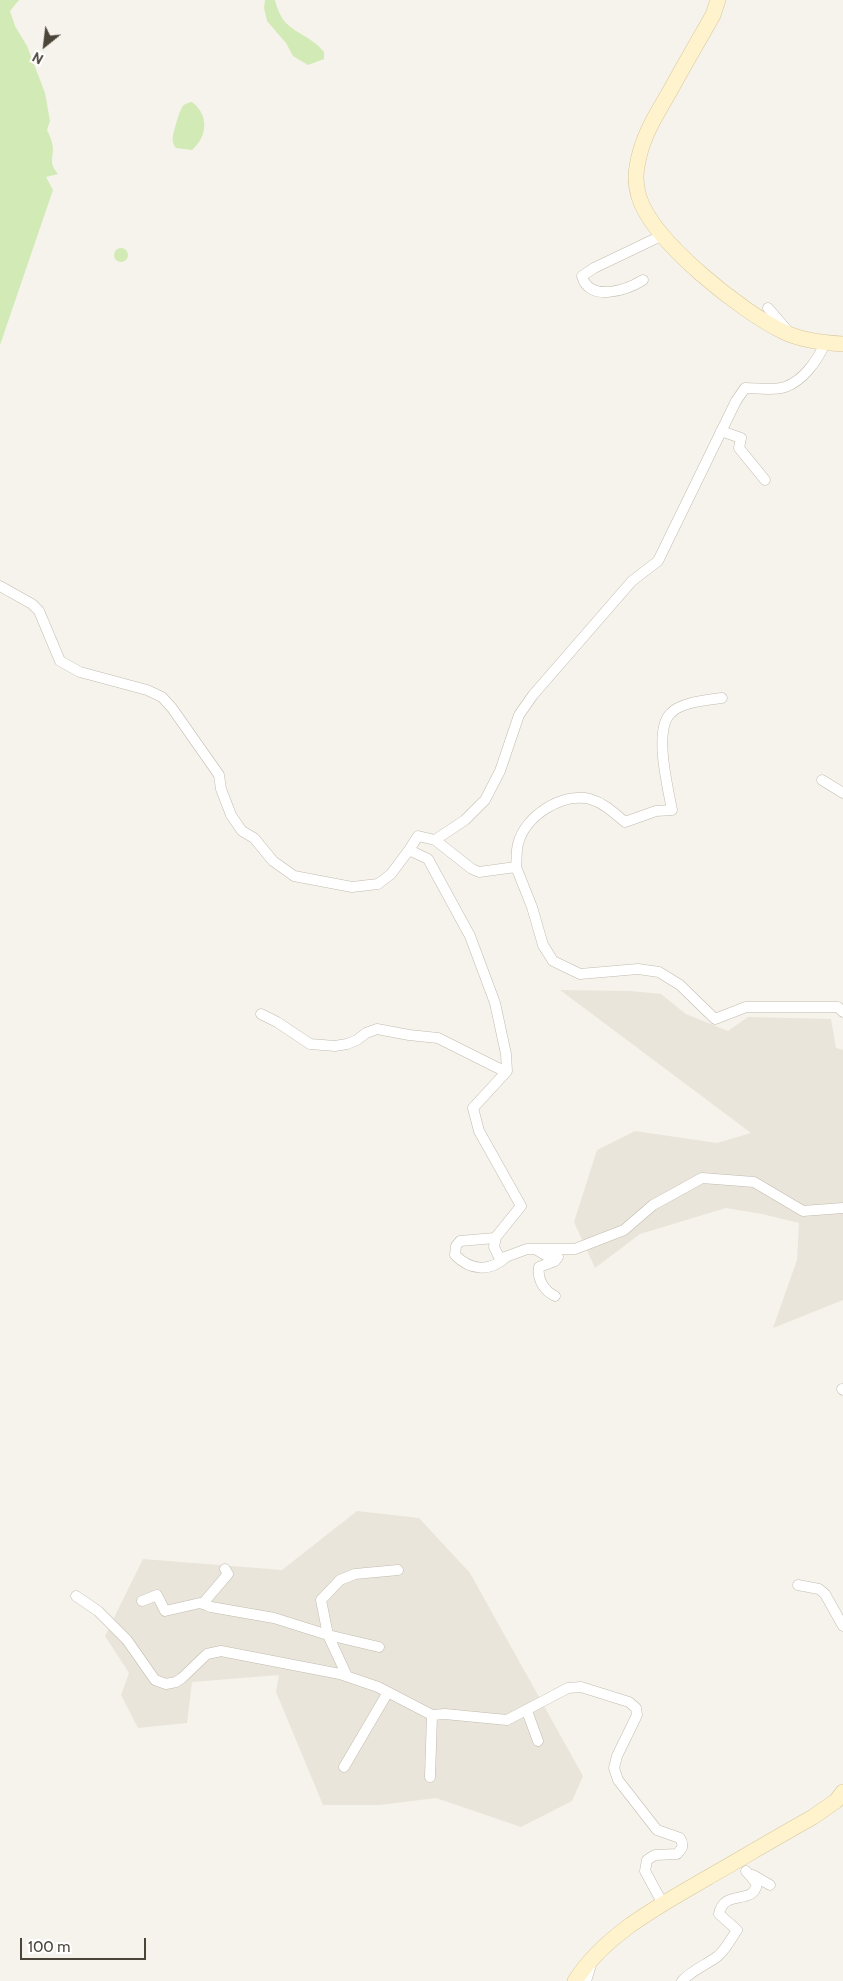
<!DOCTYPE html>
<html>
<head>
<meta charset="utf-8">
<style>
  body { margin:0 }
  #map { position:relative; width:843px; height:1981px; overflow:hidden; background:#f6f3ec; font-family:Cabin,sans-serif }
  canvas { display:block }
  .north { position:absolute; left:20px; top:20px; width:50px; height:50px; -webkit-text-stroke:4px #fff; paint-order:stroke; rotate:209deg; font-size:14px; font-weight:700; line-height:20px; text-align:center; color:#4b4439 }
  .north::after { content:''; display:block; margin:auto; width:18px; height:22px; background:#4b4439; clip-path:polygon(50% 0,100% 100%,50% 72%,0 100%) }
  .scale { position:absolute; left:20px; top:1938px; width:126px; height:22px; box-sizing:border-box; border:2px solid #4b4439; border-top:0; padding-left:6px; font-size:15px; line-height:18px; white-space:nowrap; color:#4b4439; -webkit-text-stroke:4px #fff; paint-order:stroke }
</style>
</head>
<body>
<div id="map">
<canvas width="843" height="1981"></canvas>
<div class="north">N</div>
<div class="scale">100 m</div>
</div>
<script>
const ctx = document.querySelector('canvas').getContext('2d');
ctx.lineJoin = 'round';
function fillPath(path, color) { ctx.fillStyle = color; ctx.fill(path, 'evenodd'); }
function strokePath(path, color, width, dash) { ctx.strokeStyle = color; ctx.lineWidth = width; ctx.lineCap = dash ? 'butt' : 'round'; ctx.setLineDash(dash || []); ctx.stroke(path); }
const residential = new Path2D(`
  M 560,990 L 631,991 L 661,994 L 686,1014 L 728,1031 L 748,1017 L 831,1019 L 836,1048 L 843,1050 L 843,1300 L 773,1328 L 797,1260 L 799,1223 L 762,1214 L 726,1208 L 640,1234 L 595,1268 L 574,1222 L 597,1150 L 635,1131 L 717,1143 L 751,1133 Z
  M 357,1511 L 419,1518 L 470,1573 L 583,1776 L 572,1801 L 521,1827 L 436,1798 L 380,1805 L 323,1805 L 276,1692 L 279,1675 L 192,1682 L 187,1723 L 138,1728 L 121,1695 L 129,1673 L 105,1636 L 143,1559 L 282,1570 Z`);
const green = new Path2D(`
  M 0,0 L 19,0 L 10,11 L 15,26 L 27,46 L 45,93 L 50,121 L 47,130 C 50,136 53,143 53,150 C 52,161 50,164 58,174 L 46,177 L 53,190 L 0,345 Z
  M 265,0 L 275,0 C 283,35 305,29 324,52 L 324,59 L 308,65 L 293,56 L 286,43 L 267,21 L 264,8 Z
  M 192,102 C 209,115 208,136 192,150 L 176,148 C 173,144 172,141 173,136 C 174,131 180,107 184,105 C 186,103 189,103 192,102 Z
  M114 255a7 7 0 1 1 14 0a7 7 0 1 1-14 0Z`);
const minor = new Path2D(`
  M 643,280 C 627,290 589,303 582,276 L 594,268 L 663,235
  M 768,308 L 787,330
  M 721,431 L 741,438 L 739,448 L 765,480
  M 0,586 L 32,604 L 39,611 L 60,661 L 80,672 L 147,690 L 162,697 L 172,708 L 219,775 L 221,789 L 231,815 L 242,831 L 254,838 L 273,861 L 294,876 L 352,887 L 378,884 L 391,874 L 409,850
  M 822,780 L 843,793
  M 435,840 L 465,820 L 485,800 L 500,771 L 519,715 L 533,695 L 632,581 L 658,561 L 736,401 L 745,388 C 758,388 773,391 785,387 C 803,381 818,360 825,343
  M 516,867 C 517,860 516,851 518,844 C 525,816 562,792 590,799 C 604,803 614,813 625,822 L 656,811 L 672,810 C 668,788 653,729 671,713 C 681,702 708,700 722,698
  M 843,1012 L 838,1007 L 746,1007 L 715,1019 L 680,985 L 659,972 L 638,969 L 580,974 L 553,961 L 543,945 L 532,907 L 516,867 L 479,872 L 472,869 L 435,840 L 418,836 L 409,850 L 428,859 L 470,936 L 495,1003 L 506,1054 L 507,1071 L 473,1108 L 479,1131 L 521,1206 L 496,1237 L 494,1247 L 500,1259 L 527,1249 L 575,1249 L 624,1230 L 653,1205 L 702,1178 L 754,1182 L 803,1211 L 843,1208
  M 261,1014 L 277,1022 L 310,1044 L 335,1046 L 347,1044 L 357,1040 L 366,1033 L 377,1029 L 409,1035 L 438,1038 L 506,1072
  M 495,1238 L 460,1241 L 456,1246 L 455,1255 C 471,1271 490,1272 506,1257
  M 535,1249 L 547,1256 L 558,1257 L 555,1261 L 539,1267 C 537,1279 544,1291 555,1296
  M 842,1389 L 843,1390
  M 225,1569 L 228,1574 L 205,1601 L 206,1605 L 211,1607 L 274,1618 L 328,1635 L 379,1647
  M 798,1585 L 819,1589 L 825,1594 L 843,1626
  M 76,1596 L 98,1611 L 127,1640 L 155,1680 L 166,1684 L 176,1682 L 182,1678 L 207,1654 L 221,1651 L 340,1674 L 378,1687 L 432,1715 L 445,1714 L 507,1720 L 568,1688 L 581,1687 L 629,1702 L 636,1708 L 637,1715 L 617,1756 L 614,1768 L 618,1780 L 657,1830 L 680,1838 C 684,1845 683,1848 677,1854 L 655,1855 L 647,1860 L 645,1871 L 663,1904
  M 142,1601 L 157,1595 L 165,1611 L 200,1603 L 206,1605
  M 347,1676 L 328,1635 L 321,1600 L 340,1580 L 355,1574 L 398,1570
  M 527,1711 L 538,1741
  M 344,1767 L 388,1692
  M 430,1777 L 432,1715
  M 753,1875 L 770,1885
  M 586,1981 L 591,1965
  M 682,1981 C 692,1970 706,1965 718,1956 C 726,1949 731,1939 737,1930 L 719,1914 C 724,1888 753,1906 757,1884 L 746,1871`);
const secondary = new Path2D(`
  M 718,0 L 713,15 C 699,40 684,65 670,91 C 656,115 641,138 637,167 C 635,177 636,187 639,197 C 653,242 742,312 784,332 C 801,340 824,343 843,344
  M 575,1981 C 605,1934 659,1906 707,1878 C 742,1858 777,1837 813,1817 L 836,1801 L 843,1792`);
fillPath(residential, '#eae5da');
fillPath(green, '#d2eab5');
strokePath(minor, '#c2bbae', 11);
strokePath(secondary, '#d6c79b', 16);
strokePath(minor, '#fff', 10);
strokePath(secondary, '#fff3cd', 15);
</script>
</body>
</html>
